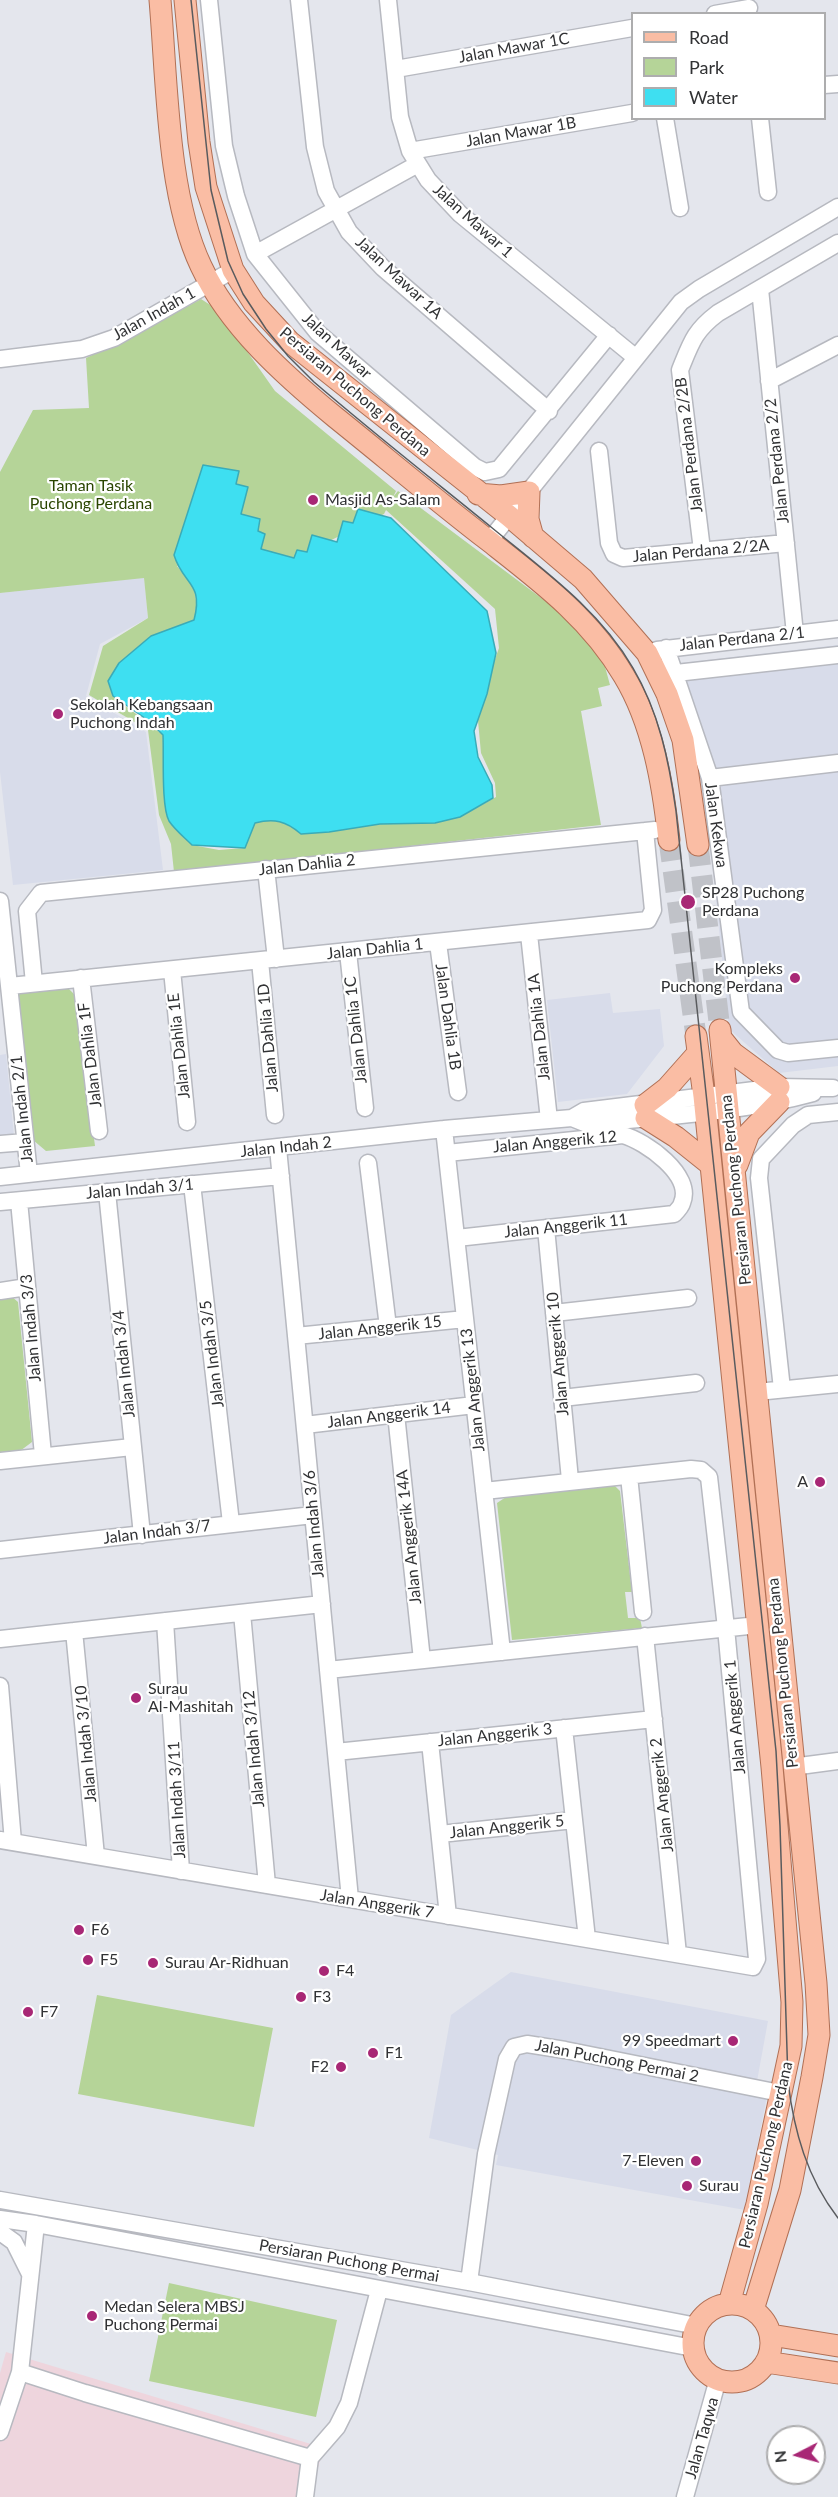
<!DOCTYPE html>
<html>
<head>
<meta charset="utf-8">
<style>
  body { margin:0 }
  #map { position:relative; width:838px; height:2497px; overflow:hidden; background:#e4e6ed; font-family:Lato,sans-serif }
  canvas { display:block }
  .legend { position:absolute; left:631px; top:12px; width:195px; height:108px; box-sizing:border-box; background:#fff; border:2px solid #adadae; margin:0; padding:8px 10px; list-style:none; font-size:18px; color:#313234 }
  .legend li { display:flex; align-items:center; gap:12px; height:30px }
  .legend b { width:30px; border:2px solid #adadae }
  .north { position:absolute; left:766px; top:2425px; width:60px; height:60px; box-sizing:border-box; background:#fff; border:2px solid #adadae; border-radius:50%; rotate:264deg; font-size:16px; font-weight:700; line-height:24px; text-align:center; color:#313234 }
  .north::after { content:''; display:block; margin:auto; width:21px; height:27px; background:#a82775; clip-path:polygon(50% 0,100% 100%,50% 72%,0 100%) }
</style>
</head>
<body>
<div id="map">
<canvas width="838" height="2497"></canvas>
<ul class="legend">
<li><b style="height:8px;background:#fabda4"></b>Road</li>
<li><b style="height:16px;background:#b5d498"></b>Park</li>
<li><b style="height:16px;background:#3edff1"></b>Water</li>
</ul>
<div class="north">N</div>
</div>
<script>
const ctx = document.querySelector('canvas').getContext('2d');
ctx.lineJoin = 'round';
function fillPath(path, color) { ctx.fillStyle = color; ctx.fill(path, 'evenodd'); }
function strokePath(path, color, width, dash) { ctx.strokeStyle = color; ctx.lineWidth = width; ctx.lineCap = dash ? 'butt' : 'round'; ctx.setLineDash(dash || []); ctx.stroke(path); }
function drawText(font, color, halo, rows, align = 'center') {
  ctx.font = font + ' Lato,sans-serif'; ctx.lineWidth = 4.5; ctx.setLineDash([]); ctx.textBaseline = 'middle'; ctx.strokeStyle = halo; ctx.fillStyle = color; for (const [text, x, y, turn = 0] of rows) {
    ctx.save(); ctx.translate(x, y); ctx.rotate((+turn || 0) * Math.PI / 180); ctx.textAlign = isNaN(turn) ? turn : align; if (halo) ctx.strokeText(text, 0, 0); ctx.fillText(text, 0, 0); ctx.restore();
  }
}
const built = new Path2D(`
  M 144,577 L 148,618 L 100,644 L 86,696 L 146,732 L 163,870 L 13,885 L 0,772 L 0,593 Z
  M 838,645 L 838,1066 L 779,1073 L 729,1029 L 706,800 L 663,665 Z
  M 610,993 L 613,1013 L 660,1009 L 664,1046 L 627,1094 L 558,1102 L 547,1000 Z
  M 6,1054 L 14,1136 L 0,1137 L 0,1055 Z
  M 511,1972 L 768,2021 L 755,2092 L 767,2096 L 745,2210 L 496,2165 L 498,2155 L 429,2138 L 451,2015 Z`);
const industrial = new Path2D(`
  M 6,2352 L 324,2448 L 309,2497 L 0,2497 L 0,2373 Z`);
const green = new Path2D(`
  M 201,299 L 218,310 L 275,391 L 396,491 L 393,497 L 398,491 L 564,615 L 604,663 L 610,685 L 598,688 L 602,706 L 581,711 L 601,825 L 174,872 L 171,844 L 159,815 L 148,730 L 89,695 L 103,646 L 148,618 L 144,578 L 0,593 L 0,472 L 33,410 L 89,408 L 86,358 L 146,329 ZM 386,510 L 495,609 L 499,648 L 477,710 L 481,753 L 495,783 L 496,797 L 460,817 L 380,824 L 329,832 L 272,819 L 255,823 L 244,848 L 219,850 L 192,845 L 168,819 L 163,735 L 113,696 L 108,681 L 151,636 L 194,620 C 200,595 194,585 177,566 L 260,549 L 295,558 L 384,514 Z
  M 68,988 L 75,995 L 95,1146 L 46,1151 L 33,1140 L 18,994 Z
  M 11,1296 L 18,1302 L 32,1442 L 20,1451 L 0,1452 L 0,1298 Z
  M 613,1484 L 620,1491 L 632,1592 L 625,1592 L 628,1618 L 640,1618 L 642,1628 L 512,1640 L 497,1503 L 506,1497 Z
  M 97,1995 L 273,2028 L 254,2127 L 78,2094 Z
  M 169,2283 L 337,2320 L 316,2417 L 149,2381 Z`);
const water = new Path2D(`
  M 203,465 L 239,471 L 236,484 L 248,487 L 241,514 L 260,519 L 258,531 L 265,534 L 261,549 L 294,558 L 297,550 L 307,552 L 312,535 L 337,542 L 343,521 L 353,523 L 358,509 L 391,518 L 487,611 L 496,653 L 487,694 L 474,731 L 478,757 L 492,785 L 493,798 L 460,817 L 435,823 L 380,824 L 329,832 L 301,834 C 286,821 274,818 255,823 L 245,848 L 192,845 C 185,838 175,830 169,821 C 161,806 164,754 163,735 L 149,721 L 113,696 L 108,681 L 119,663 L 151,636 L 194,620 C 204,582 183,585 174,555 Z`);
const majorTunnel = new Path2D(`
  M 669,840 L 696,1036
  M 698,845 L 720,1030`);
const minor = new Path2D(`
  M 209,0 L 224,146 L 236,196 L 255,254 L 318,333 L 475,467 L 485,472 L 499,469 L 609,335
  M 299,0 L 315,147 L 326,191 L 349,232 L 383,268 L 549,411
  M 388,0 L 400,117 L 410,151 L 428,180 L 460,214 L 635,357
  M 715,14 L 749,8
  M 396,69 L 632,28
  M 824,85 L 838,84
  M 665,118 L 680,208
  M 760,118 L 768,192
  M 410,151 L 632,113
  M 255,254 L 418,164
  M 760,289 L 795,634
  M 0,359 L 82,349 L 114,338 L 233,270
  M 769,381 L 838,345
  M 599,451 L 609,543 L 614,554 L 623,558 L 786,543
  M 489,541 L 681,302 L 699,289 L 838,207
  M 702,550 L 680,370 C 691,343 694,331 718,313 L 838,243
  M 666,648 L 710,778 L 741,1012 L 778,1050 L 788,1053 L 838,1048
  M 657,650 L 838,629
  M 676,673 L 838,655
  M 710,778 L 838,763
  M 266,869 L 276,959
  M 0,901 L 29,1174
  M 529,934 L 549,1120
  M 438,943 L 458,1092
  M 348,952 L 365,1108
  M 260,961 L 275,1115
  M 172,970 L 187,1122
  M 81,978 L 99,1131
  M 34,983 L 27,911 L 41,893 L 655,830
  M 10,986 L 648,920 L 653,910 L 645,831
  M 572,1118 L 587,1124 C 663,1116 740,1113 813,1093
  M 444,1129 L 502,1652
  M 0,1144 L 25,1142
  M 278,1148 L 350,1899
  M 447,1153 L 623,1135 C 645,1141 694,1175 682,1203 C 681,1207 677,1211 674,1214 L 457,1238
  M 368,1163 L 388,1327
  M 0,1177 L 444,1129 L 572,1118 L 584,1111 L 779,1087 L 833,1088
  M 192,1184 L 231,1523
  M 107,1192 L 142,1535
  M 19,1201 L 43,1455
  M 0,1202 L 281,1176
  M 546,1228 L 570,1480
  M 0,1291 L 27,1287
  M 554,1313 L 688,1298
  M 296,1336 L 465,1319
  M 782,1389 L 759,1178 L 761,1159 L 793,1125 L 808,1115 L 838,1112
  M 757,1392 L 838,1384
  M 562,1398 L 696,1383
  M 396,1414 L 422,1660
  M 305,1425 L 474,1405
  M 0,1461 L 132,1447
  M 629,1476 L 643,1612
  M 0,1550 L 313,1515
  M 242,1613 L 267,1885
  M 165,1621 L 181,1871
  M 74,1631 L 96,1856
  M 645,1636 L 678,1954
  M 0,1639 L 322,1604
  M 328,1670 L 758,1625
  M 0,1686 L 13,1842
  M 564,1728 L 587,1939
  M 430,1742 L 448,1916
  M 336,1752 L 654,1719
  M 792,1767 L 838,1761
  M 440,1834 L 574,1820
  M 0,1840 L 753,1967 L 757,1959 L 726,1628 L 709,1477 L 701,1470 L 691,1469 L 484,1491
  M 0,2200 L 469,2282 L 697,2326
  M 0,2219 L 36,2224 L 693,2348
  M 0,2232 L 14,2242 L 30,2274
  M 469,2282 L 486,2154 L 507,2059 L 514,2047 L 527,2044 L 565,2050 L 780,2093
  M 20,2372 L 85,2393 L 310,2458
  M 0,2432 L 20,2372 L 36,2224
  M 305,2497 L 310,2458 L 337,2427 L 349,2403 L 379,2290
  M 685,2497 L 718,2379`);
const major = new Path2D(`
  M 160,0 C 167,80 167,195 201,266 C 229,326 285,376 335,417 C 386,458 437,501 489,541 C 540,581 591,619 624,676 C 653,724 663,785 669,840
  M 185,0 L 199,142 L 206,187 L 233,270 L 254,303 L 290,342 L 509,516 L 583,579 L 647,653 L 667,694 L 683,740 L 698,845
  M 478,494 L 501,496 L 529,492 L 528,519 L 533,537
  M 720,1030 L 816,1983 L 819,2035 L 812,2077 L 790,2190 L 753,2310
  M 696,1036 L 704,1096 L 772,1767 L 792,2002 L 791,2046 L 757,2204 L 729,2304
  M 721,1038 L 733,1053 L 779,1087
  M 645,1105 L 667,1088 L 698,1053
  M 646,1118 L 676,1137 L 711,1165
  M 737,1165 L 749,1133 L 779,1102
  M693 2343a39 39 0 1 1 78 0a39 39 0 1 1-78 0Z
  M 771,2335 L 838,2346
  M 766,2362 L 838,2373`);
const tram = new Path2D(`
  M 191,0 L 211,190 L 228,261 L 243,294 L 266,329 L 288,356 L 314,382 C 372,432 432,479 491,527 C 542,569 599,609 633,668 C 659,712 669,761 676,811 L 776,1751 L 780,1826 L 788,2082 C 794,2131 807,2178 838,2218`);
const markers = [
  [313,500,6,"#a82775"],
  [58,714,6,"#a82775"],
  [688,902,8,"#a82775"],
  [795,978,6,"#a82775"],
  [820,1482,6,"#a82775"],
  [136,1698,6,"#a82775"],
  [79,1930,6,"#a82775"],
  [88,1960,6,"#a82775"],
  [153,1963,6,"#a82775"],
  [324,1971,6,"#a82775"],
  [301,1997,6,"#a82775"],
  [28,2012,6,"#a82775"],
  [733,2041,6,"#a82775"],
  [373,2053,6,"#a82775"],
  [341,2067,6,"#a82775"],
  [696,2161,6,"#a82775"],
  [687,2186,6,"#a82775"],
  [92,2316,6,"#a82775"]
];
const streetNames = [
  ["Jalan Mawar 1C",514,48,-10],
  ["Jalan Mawar 1B",521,132,-10],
  ["Jalan Mawar 1",473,221,42],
  ["Jalan Mawar 1A",399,278,43],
  ["Jalan Indah 1",154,314,-29],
  ["Jalan Mawar",337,346,43],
  ["Persiaran Puchong Perdana",355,392,40],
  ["Jalan Perdana 2/2B",689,445,-97],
  ["Jalan Perdana 2/2",777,461,-96],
  ["Jalan Perdana 2/2A",701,551,-5],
  ["Jalan Perdana 2/1",742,639,-6],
  ["Jalan Kekwa",716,825,82],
  ["Jalan Dahlia 2",307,865,-6],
  ["Jalan Dahlia 1",375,949,-6],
  ["Jalan Dahlia 1B",448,1017,82],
  ["Jalan Dahlia 1A",539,1027,-96],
  ["Jalan Dahlia 1C",356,1030,-96],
  ["Jalan Dahlia 1D",268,1038,-95],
  ["Jalan Dahlia 1E",179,1046,-96],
  ["Jalan Dahlia 1F",90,1055,-97],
  ["Jalan Indah 2/1",22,1109,-96],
  ["Jalan Anggerik 12",555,1142,-5],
  ["Jalan Indah 2",286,1147,-6],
  ["Jalan Indah 3/1",140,1189,-5],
  ["Persiaran Puchong Perdana",736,1190,-96],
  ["Jalan Anggerik 11",566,1226,-6],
  ["Jalan Indah 3/3",31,1328,-95],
  ["Jalan Anggerik 15",380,1328,-6],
  ["Jalan Indah 3/5",212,1354,-97],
  ["Jalan Anggerik 10",558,1354,-95],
  ["Jalan Indah 3/4",124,1364,-96],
  ["Jalan Anggerik 13",473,1390,-96],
  ["Jalan Anggerik 14",389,1415,-7],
  ["Jalan Indah 3/6",314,1524,-95],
  ["Jalan Indah 3/7",157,1532,-7],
  ["Jalan Anggerik 14A",409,1537,-96],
  ["Persiaran Puchong Perdana",783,1673,-96],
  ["Jalan Anggerik 1",735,1717,-95],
  ["Jalan Anggerik 3",495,1735,-6],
  ["Jalan Indah 3/10",86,1744,-95],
  ["Jalan Indah 3/12",254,1749,-95],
  ["Jalan Anggerik 2",662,1795,-96],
  ["Jalan Indah 3/11",177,1800,-93],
  ["Jalan Anggerik 5",507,1827,-6],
  ["Jalan Anggerik 7",377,1904,9],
  ["Jalan Puchong Permai 2",617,2061,11],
  ["Persiaran Puchong Perdana",766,2155,-77],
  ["Persiaran Puchong Permai",349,2261,10],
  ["Jalan Taqwa",702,2438,-74]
];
const parkNames = [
  ["Taman Tasik",91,486],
  ["Puchong Perdana",91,504]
];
const poiNames = [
  ["Masjid As-Salam",325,500],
  ["Sekolah Kebangsaan",70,705],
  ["Puchong Indah",70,723],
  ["SP28 Puchong",702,893],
  ["Perdana",702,911],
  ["Kompleks",783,969,"right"],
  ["Puchong Perdana",783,987,"right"],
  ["A",808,1482,"right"],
  ["Surau",148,1689],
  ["Al-Mashitah",148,1707],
  ["F6",91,1930],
  ["F5",100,1960],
  ["Surau Ar-Ridhuan",165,1963],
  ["F4",336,1971],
  ["F3",313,1997],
  ["F7",40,2012],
  ["99 Speedmart",721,2041,"right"],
  ["F1",385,2053],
  ["F2",329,2067,"right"],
  ["7-Eleven",684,2161,"right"],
  ["Surau",699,2186],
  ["Medan Selera MBSJ",104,2307],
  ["Puchong Permai",104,2325]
];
fillPath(built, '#d8dcea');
fillPath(industrial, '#eed5dd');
fillPath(green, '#b5d498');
fillPath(water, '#3edff1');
strokePath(water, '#3aabb8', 1.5);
strokePath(majorTunnel, '#c0c2c8', 21, [21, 10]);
strokePath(minor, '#b7b9c0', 19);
strokePath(major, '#b17055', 23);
strokePath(minor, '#fff', 16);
strokePath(major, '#fabda4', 21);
strokePath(tram, '#595b5e', 1.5);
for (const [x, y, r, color] of markers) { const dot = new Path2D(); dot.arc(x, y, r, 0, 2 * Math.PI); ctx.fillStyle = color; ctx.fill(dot); strokePath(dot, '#fff', 2); }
drawText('16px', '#313234', '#fff', streetNames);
drawText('16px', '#2a4500', '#fff', parkNames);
drawText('16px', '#313234', '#fff', poiNames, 'left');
</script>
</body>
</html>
